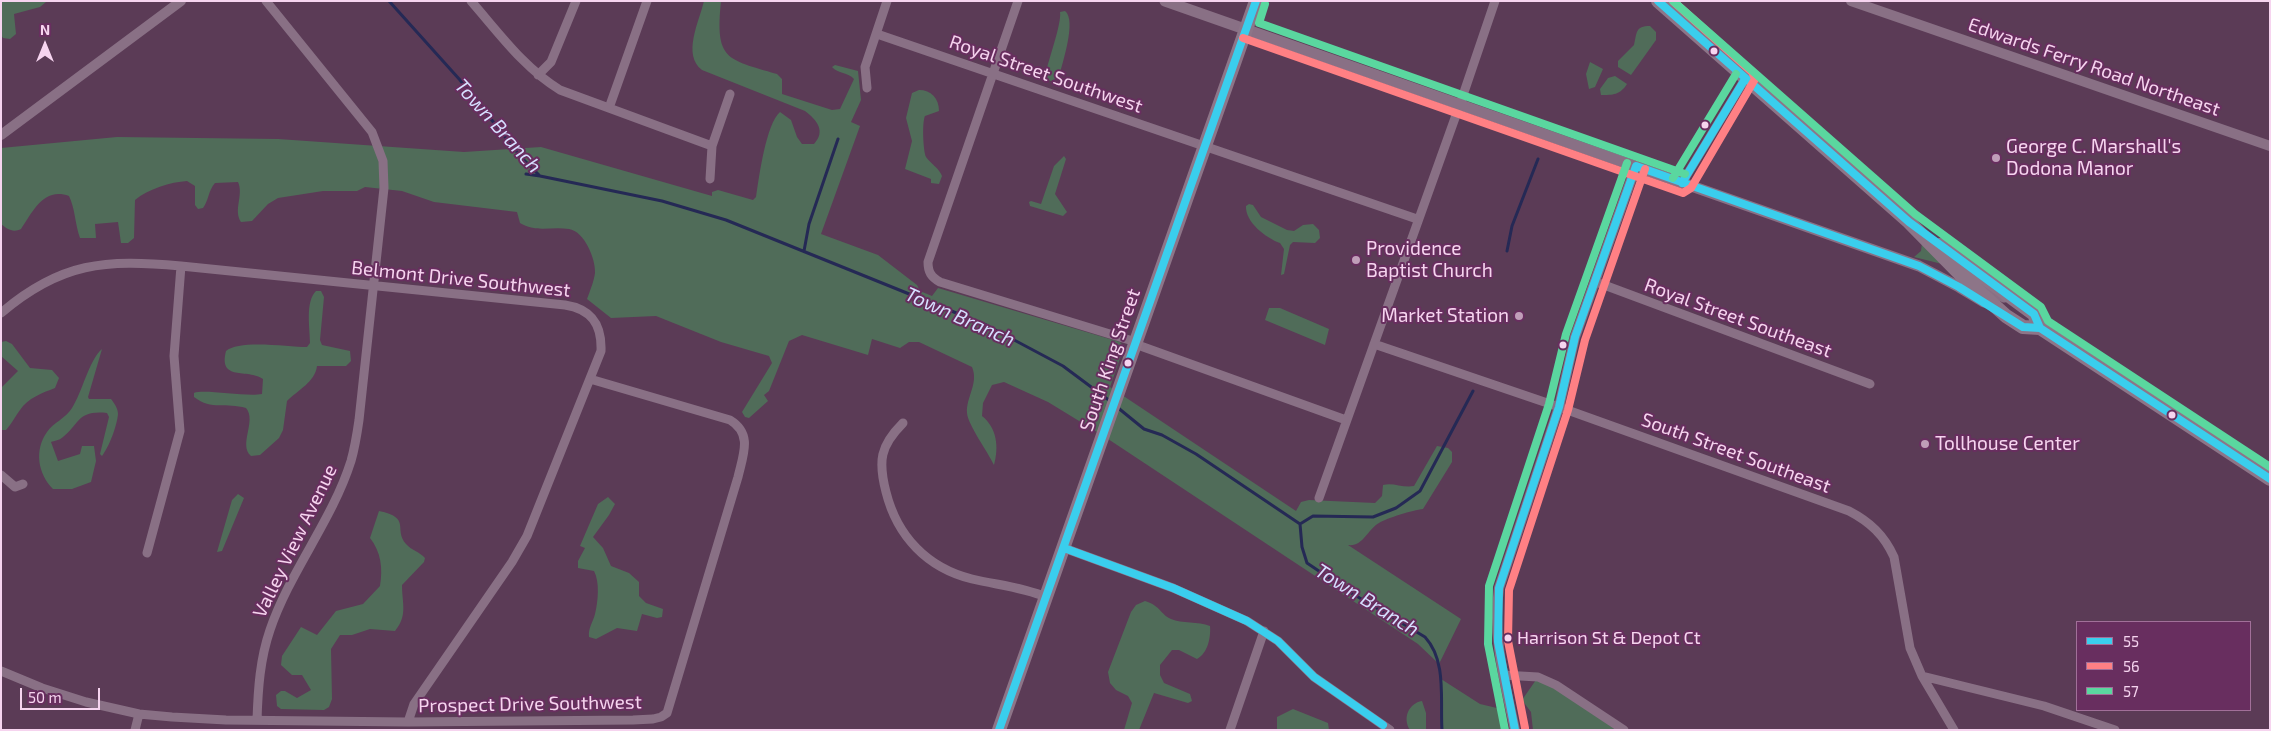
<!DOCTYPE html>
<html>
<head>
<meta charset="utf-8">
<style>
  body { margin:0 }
  #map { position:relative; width:2271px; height:731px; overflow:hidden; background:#5b3b56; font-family:"Exo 2",sans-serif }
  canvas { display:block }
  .frame { position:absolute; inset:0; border:2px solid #f6d4ef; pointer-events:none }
  .legend { position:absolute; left:2076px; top:621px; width:175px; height:90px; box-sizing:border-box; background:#682e5f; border:1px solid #a17099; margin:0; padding:6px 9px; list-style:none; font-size:15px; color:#f6d4ef }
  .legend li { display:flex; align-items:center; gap:10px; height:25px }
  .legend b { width:25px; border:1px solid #a17099 }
  .north { position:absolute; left:20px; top:20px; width:50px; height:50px; -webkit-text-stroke:4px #682e5f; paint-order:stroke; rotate:0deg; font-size:14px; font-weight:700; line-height:20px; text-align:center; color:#f6d4ef }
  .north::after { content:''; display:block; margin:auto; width:18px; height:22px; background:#f6d4ef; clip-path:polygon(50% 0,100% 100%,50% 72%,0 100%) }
  .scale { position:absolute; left:20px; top:688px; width:80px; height:22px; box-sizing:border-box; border:2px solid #f6d4ef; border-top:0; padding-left:6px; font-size:15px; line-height:18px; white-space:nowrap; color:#f6d4ef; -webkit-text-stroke:4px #682e5f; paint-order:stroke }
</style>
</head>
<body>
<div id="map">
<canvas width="2271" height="731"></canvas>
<div class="frame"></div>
<ul class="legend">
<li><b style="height:6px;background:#3aceed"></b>55</li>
<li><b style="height:6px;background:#ff8084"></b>56</li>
<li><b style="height:6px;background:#5ad79f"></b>57</li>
</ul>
<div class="north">N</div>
<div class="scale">50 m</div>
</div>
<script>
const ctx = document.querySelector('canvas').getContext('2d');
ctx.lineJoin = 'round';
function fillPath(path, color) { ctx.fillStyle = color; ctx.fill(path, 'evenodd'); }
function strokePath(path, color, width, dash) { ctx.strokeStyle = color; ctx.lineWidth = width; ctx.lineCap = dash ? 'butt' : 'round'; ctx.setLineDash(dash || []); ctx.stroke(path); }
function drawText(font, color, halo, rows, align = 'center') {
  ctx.font = font + ' "Exo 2",sans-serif'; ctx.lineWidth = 4; ctx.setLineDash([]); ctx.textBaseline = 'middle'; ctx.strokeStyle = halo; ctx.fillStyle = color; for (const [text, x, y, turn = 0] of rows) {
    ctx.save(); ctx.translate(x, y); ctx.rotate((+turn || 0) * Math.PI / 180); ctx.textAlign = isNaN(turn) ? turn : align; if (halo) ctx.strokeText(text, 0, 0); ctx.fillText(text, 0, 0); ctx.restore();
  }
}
const green = new Path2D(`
  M 1,1 L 46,1 L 46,2 L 40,7 L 14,14 L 16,34 L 10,39 L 3,38 L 1,35 Z
  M 704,1 L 721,1 C 715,60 726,59 777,74 L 782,79 L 782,94 L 832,110 L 840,109 L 854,79 C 848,72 838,74 832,67 L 835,65 L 858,71 L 861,100 L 851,122 L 860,126 L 821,234 L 878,255 L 917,285 L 920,291 L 932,296 L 938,288 L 1120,342 L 1124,347 L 1110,387 L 1296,511 L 1301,502 L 1309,500 L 1375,503 L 1382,496 L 1383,485 C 1393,482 1402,488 1414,486 L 1437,446 L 1448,448 L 1452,452 L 1452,462 L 1423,509 C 1413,510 1387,518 1379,523 C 1367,530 1363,547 1348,545 L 1461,619 L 1439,664 L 1418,644 L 1102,435 L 1048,402 L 1004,382 L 992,385 L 983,403 L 982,416 C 997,428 999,447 994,465 C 988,452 968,425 967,413 C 966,397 979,383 972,367 L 919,342 L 909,342 L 900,348 L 872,339 L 868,355 L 802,335 L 789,341 L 769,391 L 764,395 L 768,401 L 749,418 L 745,417 L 742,412 L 772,363 L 769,356 L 721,342 L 656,316 L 611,318 L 587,299 C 590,291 594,281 595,273 C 596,259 584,231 569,229 C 551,226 536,233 520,223 L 517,212 L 434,202 L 402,191 L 365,187 L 357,191 L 323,191 L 278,198 L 268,204 L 252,221 L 241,222 C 233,210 244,195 238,182 L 215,183 C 208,191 209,200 203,208 L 198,209 L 195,205 L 195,186 L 187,181 C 171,182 148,189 135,200 L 134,238 L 128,243 L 121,243 L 118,222 L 95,224 L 96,238 L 80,238 C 75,224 75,208 69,196 C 43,187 33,212 21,229 C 13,233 7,229 1,224 L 1,148 L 117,137 L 278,139 L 464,152 L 541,147 L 712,196 L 712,192 L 718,190 L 753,200 L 756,197 C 759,177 766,124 780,112 L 791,120 L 797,137 L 802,144 L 814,144 C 826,131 817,120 805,111 L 702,70 C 682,55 699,22 704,1 Z
  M 1065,11 C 1077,20 1062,64 1059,77 L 1051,81 L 1046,79 L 1045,76 C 1048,61 1062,23 1060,12 Z
  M 1650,26 L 1656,32 L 1656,40 L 1631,75 L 1618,67 L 1618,61 L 1634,45 C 1637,33 1635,26 1650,26 Z
  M 1590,62 L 1603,69 L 1595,87 L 1589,89 L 1586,74 Z
  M 1615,76 L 1627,84 C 1620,95 1613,95 1601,95 L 1600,89 L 1608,78 Z
  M 919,90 C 931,90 939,98 939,111 L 925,116 C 922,122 923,150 926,157 C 931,164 939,168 942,176 L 939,184 L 931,183 L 931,179 L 905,169 L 912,141 L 906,118 L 912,93 Z
  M 1064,156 L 1066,159 L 1055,194 L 1067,212 L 1063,216 L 1030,206 L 1029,202 L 1031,201 L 1041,204 L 1054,166 Z
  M 1249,204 L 1253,205 L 1261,217 L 1287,230 L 1294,231 L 1303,225 L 1313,224 L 1319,230 L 1320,238 L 1315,243 L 1293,242 L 1290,245 L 1284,274 L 1281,275 L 1284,249 L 1280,243 C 1266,238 1245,222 1246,206 Z
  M 1922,243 L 1942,264 L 1914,257 L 1921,251 Z
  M 316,291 L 321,291 L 324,297 L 320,340 L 322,345 L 350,351 L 351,361 L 346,366 L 317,366 C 315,382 298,390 287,401 L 283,430 L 279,438 L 260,455 L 251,456 C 238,445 257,421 246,408 C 226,402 212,411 194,397 L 194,393 C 204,389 246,397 262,394 L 263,379 C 248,368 218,382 226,351 C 239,339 289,347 307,347 L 310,343 C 310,328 305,302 316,291 Z
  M 1269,308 L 1280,308 L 1329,329 L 1325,345 L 1265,320 Z
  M 6,341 L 12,344 L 30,368 L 52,370 L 59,378 L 55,388 C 42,393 28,398 20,410 C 15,417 12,423 6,430 L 1,430 L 1,388 L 18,371 L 1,356 L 1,342 Z
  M 102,349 L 88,397 L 89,399 L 111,399 C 114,403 118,408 118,414 C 117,426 109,447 102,456 L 100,454 L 109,417 L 107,413 C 77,410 80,424 63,437 C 60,440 54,441 51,442 L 58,461 L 80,454 L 82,446 L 94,446 L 96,461 L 91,482 L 72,489 L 53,489 C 38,474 34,450 47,432 C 53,423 66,418 72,408 C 82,393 89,360 102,349 Z
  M 238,494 L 244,498 L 222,551 L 217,552 L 232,500 Z
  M 608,497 L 615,504 L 609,515 L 593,537 L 603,548 L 611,566 L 629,573 L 639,582 L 639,596 L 646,603 L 663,609 L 662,617 L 657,618 L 642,614 L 637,631 L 617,628 L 596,639 L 589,637 C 588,628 593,622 595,614 C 598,602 600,582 594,571 L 578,568 L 578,561 L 585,548 L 580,546 L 598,504 Z
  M 379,511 C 412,518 393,529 406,544 C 411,550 420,552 425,558 L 424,562 L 402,585 C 402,604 408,615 395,631 L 370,629 L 352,635 L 340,635 L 331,649 L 332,699 L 329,707 L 324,710 L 281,709 L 277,706 L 276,695 L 281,691 L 285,691 L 297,698 L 311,690 L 302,675 L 292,675 L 281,665 L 282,656 L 301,627 L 317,635 L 336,611 L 363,604 L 380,586 C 383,568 381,552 370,538 Z
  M 1145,601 C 1161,606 1160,614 1171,619 C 1182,624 1198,621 1210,626 C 1211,637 1208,653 1197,659 L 1179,650 L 1172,650 L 1160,665 L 1160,675 L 1164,683 L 1190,694 L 1192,701 L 1188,703 L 1154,693 L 1139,730 L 1124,730 L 1132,703 L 1128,696 L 1116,690 L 1110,683 L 1108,672 L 1131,612 L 1136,605 Z
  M 1538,677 L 1624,730 L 1533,730 L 1531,712 L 1522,700 Z
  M 1441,679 L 1480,704 L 1501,709 L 1505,730 L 1442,730 Z
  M 1422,701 L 1426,713 L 1426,729 L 1410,730 C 1402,718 1409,703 1422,701 Z
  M 1293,709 L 1328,723 L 1329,730 L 1277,730 L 1277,717 Z`);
const stream = new Path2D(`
  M 389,1 L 460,80 L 521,157 L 540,176 L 662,201 L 726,220 L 986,325 L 1063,366 L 1110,401
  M 526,174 L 540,176
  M 804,251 L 809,224 L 838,139
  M 1507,251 L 1512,226 L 1538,159
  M 1117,407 L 1144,429 L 1162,435 L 1196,454 L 1300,524 L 1302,547 L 1307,563 L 1353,594 L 1425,637 C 1447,661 1440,699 1442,730
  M 1300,524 L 1313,516 L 1373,517 L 1396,508 L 1420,491 L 1473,391`);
const minor = new Path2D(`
  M 471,1 C 499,33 524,68 560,90 L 712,146
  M 1018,1 L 928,262 C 928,272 931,277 940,282 L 1136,342
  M 877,34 L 1417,219
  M 538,75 L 551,62 L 576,1
  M 867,88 L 865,67 L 887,1
  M 609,108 L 647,1
  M 710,179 L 712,146 L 730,94
  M 1682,183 L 1745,79
  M 1596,282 L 1870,384
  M 1,313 C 61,262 105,259 181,266 L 565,305 C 591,309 602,324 601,351 L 527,536 L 512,562 L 414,704 L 408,722
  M 1135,344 L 1346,420
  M 1374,344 L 1559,407 L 1849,511 C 1870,522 1884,535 1894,557 L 1910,648 L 1922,676 L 1954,730
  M 903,423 C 880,446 878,461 886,492 C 897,536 927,568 972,579 C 997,585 1022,587 1046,597
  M 1,475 L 15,487 L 23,484
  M 1319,498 L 1460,104 L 1495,1
  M 1064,548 L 1173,588 L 1247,621 L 1278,641 L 1314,677 L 1390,730
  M 147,553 L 180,431 L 174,356 L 181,266
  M 1,671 L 42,688 L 86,702 L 139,714 L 172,717 L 226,720 L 408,722 L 633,720 L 653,719 L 661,717 L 667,713 L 738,477 C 743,455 753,434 730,420 L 590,379
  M 1503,675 L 1538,677 L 1556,685 L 1624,730
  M 1922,676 L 2044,706 L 2115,730
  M 257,720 C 258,689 260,659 270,630 C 290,571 332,521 351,461 C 355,447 357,434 359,420 L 384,188 L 383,161 L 372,132 L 266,1
  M 135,730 L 139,714
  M 1230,730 L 1264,631`);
const tertiary = new Path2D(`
  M 1851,1 L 2270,146
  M 1,135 L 181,1
  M 1515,730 C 1505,682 1492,638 1499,588 L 1559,407 L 1575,337 L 1636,166`);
const secondary = new Path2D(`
  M 1165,1 L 1919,266 L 1959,287 L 1984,302
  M 1971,282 L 2004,297`);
const primary = new Path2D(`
  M 1658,1 L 1909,222 L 1965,279 L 2006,316 L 2023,327 L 2040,328
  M 1940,245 L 2034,314 L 2040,328 L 2270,479
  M 999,730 L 1256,1`);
const bus1 = new Path2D(`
  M 1658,1 L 1909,222 L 2034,314 L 2040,328 L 2270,479
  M 1682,183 L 1745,79
  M 1064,548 L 1173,588 L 1247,621 L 1278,641 L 1314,677 L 1383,725
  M 999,730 L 1256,1
  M 1515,730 L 1498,642 L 1499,588 L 1559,407 L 1575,337 L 1636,166 L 1919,266 L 1959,287 L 2023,327 L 2040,328`);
const bus2 = new Path2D(`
  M 1243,38 L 1683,193 L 1691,188 L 1755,79 L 1752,72 L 1673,1
  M 1525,728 L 1508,641 L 1509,590 L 1568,410 L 1585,340 L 1645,169`);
const bus3 = new Path2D(`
  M 1673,1 L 1915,214 L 2041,307 L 2048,321 L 2270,467
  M 1265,4 L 1259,23 L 1685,174
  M 1673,178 L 1736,74
  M 1505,730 L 1488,644 L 1489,586 L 1549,404 L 1566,334 L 1627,163`);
const markers = [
  [1714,51,4.5,"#f6d4ef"],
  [1705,125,4.5,"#f6d4ef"],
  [1996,158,5,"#c09eb9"],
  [1356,260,5,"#c09eb9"],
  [1519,316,5,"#c09eb9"],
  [1563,345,4.5,"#f6d4ef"],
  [1128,363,4.5,"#f6d4ef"],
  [2172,415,4.5,"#f6d4ef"],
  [1925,444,5,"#c09eb9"],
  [1508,638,4.5,"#f6d4ef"]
];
const busNames = [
  ["Harrison St & Depot Ct",1517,638]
];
const streetNames = [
  ["Edwards Ferry Road Northeast",2094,67,19],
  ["Royal Street Southwest",1046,74,19],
  ["Belmont Drive Southwest",461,279,6],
  ["Royal Street Southeast",1738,318,20],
  ["South King Street",1110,360,-71],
  ["South Street Southeast",1736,453,20],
  ["Valley View Avenue",295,541,-64],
  ["Prospect Drive Southwest",530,704,-1]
];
const poiNames = [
  ["George C. Marshall's",2006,147],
  ["Dodona Manor",2006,169],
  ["Providence",1366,249],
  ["Baptist Church",1366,271],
  ["Market Station",1509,316,"right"],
  ["Tollhouse Center",1935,444]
];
const waterNames = [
  ["Town Branch",498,126,48],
  ["Town Branch",960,317,24],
  ["Town Branch",1367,600,32]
];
fillPath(green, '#506c59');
strokePath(stream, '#252955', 3);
strokePath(minor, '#897085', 9);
strokePath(tertiary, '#897085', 10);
strokePath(secondary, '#897085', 11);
strokePath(primary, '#8d7588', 14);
strokePath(bus1, '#3aceed', 8);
strokePath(bus2, '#ff8084', 8);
strokePath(bus3, '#5ad79f', 8);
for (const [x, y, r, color] of markers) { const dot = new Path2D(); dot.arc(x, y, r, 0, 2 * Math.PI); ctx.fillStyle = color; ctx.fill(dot); strokePath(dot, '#682e5f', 2); }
drawText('18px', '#f6d4ef', '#682e5f', busNames, 'left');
drawText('19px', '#f6d4ef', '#682e5f', streetNames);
drawText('19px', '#f6d4ef', '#682e5f', poiNames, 'left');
drawText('italic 20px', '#d6dfff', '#682e5f', waterNames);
</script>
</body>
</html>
